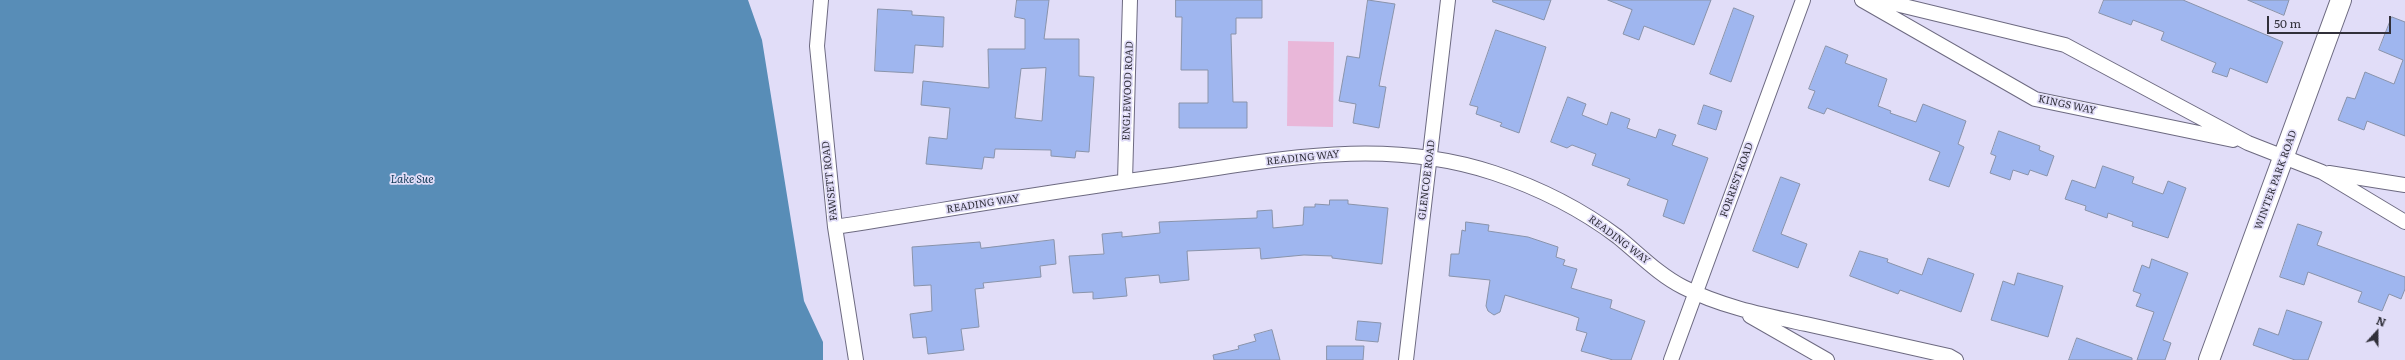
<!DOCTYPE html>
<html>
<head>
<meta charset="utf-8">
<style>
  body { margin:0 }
  #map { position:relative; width:2405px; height:360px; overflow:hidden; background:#e1ddf8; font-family:Literata,serif }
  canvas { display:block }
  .north { position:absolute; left:2357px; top:312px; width:40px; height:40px; -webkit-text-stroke:3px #e1ddf8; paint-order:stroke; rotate:21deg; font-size:11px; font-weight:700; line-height:16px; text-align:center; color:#31303a }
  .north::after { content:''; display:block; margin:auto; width:14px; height:18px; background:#31303a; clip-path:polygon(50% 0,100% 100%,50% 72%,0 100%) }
  .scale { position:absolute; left:2267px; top:16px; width:124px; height:18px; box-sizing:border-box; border:2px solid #31303a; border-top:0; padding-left:5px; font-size:12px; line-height:14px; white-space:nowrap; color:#31303a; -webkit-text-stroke:3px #e1ddf8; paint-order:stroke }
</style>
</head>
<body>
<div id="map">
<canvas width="2405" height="360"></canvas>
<div class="north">N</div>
<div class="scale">50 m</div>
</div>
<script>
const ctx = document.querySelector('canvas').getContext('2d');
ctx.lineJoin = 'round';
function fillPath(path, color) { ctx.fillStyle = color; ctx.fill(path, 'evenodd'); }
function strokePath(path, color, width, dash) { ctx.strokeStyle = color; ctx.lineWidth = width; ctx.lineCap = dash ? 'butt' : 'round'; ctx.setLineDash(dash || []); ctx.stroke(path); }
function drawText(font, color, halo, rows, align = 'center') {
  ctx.font = font + ' Literata,serif'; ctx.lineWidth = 3.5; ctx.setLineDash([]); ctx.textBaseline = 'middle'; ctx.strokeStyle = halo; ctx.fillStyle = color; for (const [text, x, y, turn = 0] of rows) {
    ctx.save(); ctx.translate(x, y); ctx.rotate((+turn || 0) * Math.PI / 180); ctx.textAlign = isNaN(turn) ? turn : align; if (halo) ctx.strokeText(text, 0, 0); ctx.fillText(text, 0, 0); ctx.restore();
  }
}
const green = new Path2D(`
  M 1288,41 L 1334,42 L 1333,127 L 1287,126 Z`);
const water = new Path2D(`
  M 0,0 L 748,0 L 762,40 L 804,301 L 823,342 L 823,360 L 0,360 Z`);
const building = new Path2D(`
  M 1017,0 L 1049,0 L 1044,39 L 1079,39 L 1079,76 L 1094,77 L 1089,152 L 1076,151 L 1075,158 L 1051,156 L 1051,150 L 995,149 L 994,158 L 984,157 L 982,169 L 926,164 L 929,137 L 947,139 L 950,108 L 921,105 L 923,81 L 989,88 L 988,49 L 1025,49 L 1025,19 L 1015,17 ZM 1046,68 L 1042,121 L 1015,118 L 1021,69 Z
  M 1176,0 L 1262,0 L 1262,18 L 1236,18 L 1236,34 L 1231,34 L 1233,102 L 1247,102 L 1247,128 L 1179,128 L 1179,103 L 1208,103 L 1208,70 L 1181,70 L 1182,17 L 1176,17 Z
  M 1368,0 L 1395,4 L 1379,86 L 1386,87 L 1379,128 L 1353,123 L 1356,104 L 1339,101 L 1347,56 L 1359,58 Z
  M 1493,0 L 1551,0 L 1544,20 L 1493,2 Z
  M 1608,0 L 1711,0 L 1694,45 L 1644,26 L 1639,40 L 1623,34 L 1632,10 Z
  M 2104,0 L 2183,0 L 2283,42 L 2267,83 L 2230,68 L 2227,77 L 2212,72 L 2216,63 L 2161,40 L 2164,32 L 2133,20 L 2131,25 L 2099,13 Z
  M 2248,0 L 2289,0 L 2284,15 Z
  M 1734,8 L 1754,16 L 1731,82 L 1710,74 Z
  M 878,9 L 912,11 L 912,15 L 944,17 L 943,47 L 915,45 L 913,73 L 875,71 Z
  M 2392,17 L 2405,22 L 2405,136 L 2367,121 L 2364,130 L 2338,120 L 2347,97 L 2355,99 L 2365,72 L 2394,84 L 2403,60 L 2379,50 Z
  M 1496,30 L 1546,47 L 1519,133 L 1500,126 L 1502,123 L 1476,114 L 1478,107 L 1470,105 Z
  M 1826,46 L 1848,55 L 1845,63 L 1887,79 L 1878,106 L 1891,111 L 1890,113 L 1916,122 L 1923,104 L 1966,121 L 1958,144 L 1964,147 L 1949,187 L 1929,180 L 1940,152 L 1827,108 L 1824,114 L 1808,108 L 1815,91 L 1809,89 Z
  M 1568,97 L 1586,104 L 1582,115 L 1607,125 L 1611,112 L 1630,119 L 1627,128 L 1656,138 L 1659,129 L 1676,135 L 1672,145 L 1708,158 L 1684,224 L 1663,216 L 1668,200 L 1627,185 L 1630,179 L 1592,165 L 1596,154 L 1572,145 L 1567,148 L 1551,142 Z
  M 1704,105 L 1722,111 L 1716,130 L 1698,124 Z
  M 1999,131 L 2040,146 L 2039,150 L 2054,156 L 2047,176 L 2030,170 L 2028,175 L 2013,170 L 2010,180 L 1990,173 L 1996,156 L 1991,154 Z
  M 2103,166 L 2134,177 L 2132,183 L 2163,194 L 2168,181 L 2186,188 L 2168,238 L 2132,226 L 2133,222 L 2108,213 L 2107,218 L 2085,210 L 2086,206 L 2065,199 L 2072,180 L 2095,188 Z
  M 1781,177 L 1800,184 L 1781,234 L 1807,244 L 1798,268 L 1753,251 Z
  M 1330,200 L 1348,200 L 1348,204 L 1388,208 L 1382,264 L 1332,258 L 1332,256 L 1304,255 L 1261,259 L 1260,248 L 1187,251 L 1189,280 L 1160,283 L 1159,275 L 1125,278 L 1127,296 L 1093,299 L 1093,292 L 1073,293 L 1069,256 L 1104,254 L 1102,234 L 1122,232 L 1122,237 L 1160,233 L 1159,222 L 1257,218 L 1257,211 L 1272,210 L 1273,228 L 1303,225 L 1304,207 L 1315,207 L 1315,204 L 1329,205 Z
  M 1466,222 L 1489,225 L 1488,231 L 1528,237 L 1558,247 L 1556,257 L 1565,260 L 1563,265 L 1577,269 L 1571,288 L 1612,300 L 1610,308 L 1645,321 L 1631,360 L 1613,360 L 1581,351 L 1587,333 L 1576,330 L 1579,318 L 1571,315 L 1505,295 L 1500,312 L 1494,315 L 1488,311 L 1486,306 L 1490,280 L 1449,276 L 1451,254 L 1459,254 L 1462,230 L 1465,231 Z
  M 2298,224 L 2322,232 L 2317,245 L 2405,277 L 2405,289 L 2401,299 L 2389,294 L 2382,311 L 2358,302 L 2362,292 L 2308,272 L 2304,285 L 2280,277 Z
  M 1054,240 L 1056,264 L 1040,266 L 1041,277 L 983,283 L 984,288 L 975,289 L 979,327 L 961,329 L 964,350 L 928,354 L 926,337 L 913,338 L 910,314 L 932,311 L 931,285 L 914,286 L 912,247 L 980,242 L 981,248 Z
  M 1860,251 L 1888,259 L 1887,262 L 1922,275 L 1928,258 L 1974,274 L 1961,312 L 1900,290 L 1898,294 L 1850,276 Z
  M 2152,259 L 2188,273 L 2163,340 L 2171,343 L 2165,360 L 2137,360 L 2154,312 L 2136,306 L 2141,294 L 2133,291 L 2142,265 L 2149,268 Z
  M 2018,273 L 2063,286 L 2048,337 L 1991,320 L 2003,281 L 2014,285 Z
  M 2287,310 L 2322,322 L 2308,360 L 2295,360 L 2253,345 L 2259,328 L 2278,335 Z
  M 1358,321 L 1381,323 L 1378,342 L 1356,340 Z
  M 1272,330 L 1280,360 L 1214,360 L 1213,355 L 1239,349 L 1238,346 L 1256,341 L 1254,335 Z
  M 2077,338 L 2132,358 L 2132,360 L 2069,360 Z
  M 1327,346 L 1364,346 L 1363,360 L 1327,360 Z`);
const street = new Path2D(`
  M 821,0 L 817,46 L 835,227 L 856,360
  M 1862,0 L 2035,99 L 2233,140
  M 1879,0 L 2065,45 L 2248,143 L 2322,172 L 2405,222
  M 2329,173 L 2405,185
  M 1125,181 L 1130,0
  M 835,227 C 944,210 1054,191 1164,176 C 1277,160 1383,136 1494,173 C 1539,188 1581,209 1618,237 C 1639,254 1659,275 1683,287 C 1722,307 1764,315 1806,324 C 1854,335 1901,345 1949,356 L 1956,360
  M 1750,316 L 1827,360
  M 1406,360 L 1448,0
  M 1671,360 L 1803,0`);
const secondary = new Path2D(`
  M 2209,360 L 2341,0`);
const streetNames = [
  ["ENGLEWOOD ROAD",1128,91,-88],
  ["KINGS WAY",2067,105,12],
  ["READING WAY",1303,158,-6],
  ["GLENCOE ROAD",1427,180,-83],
  ["FORREST ROAD",1737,180,-70],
  ["WINTER PARK ROAD",2276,180,-70],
  ["FAWSETT ROAD",830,181,-96],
  ["READING WAY",983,204,-9],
  ["READING WAY",1619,240,37]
];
const waterNames = [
  ["Lake Sue",412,180]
];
fillPath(green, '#e9b7d9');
fillPath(water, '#588db7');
fillPath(building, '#9fb6ef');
strokePath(building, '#8993aa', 1);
strokePath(street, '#6d6a81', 16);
strokePath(secondary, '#6d6a81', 22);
strokePath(street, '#fff', 14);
strokePath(secondary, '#fff', 20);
drawText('10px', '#31303a', '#e1ddf8', streetNames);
drawText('italic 11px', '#0f3957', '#e1ddf8', waterNames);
</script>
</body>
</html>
